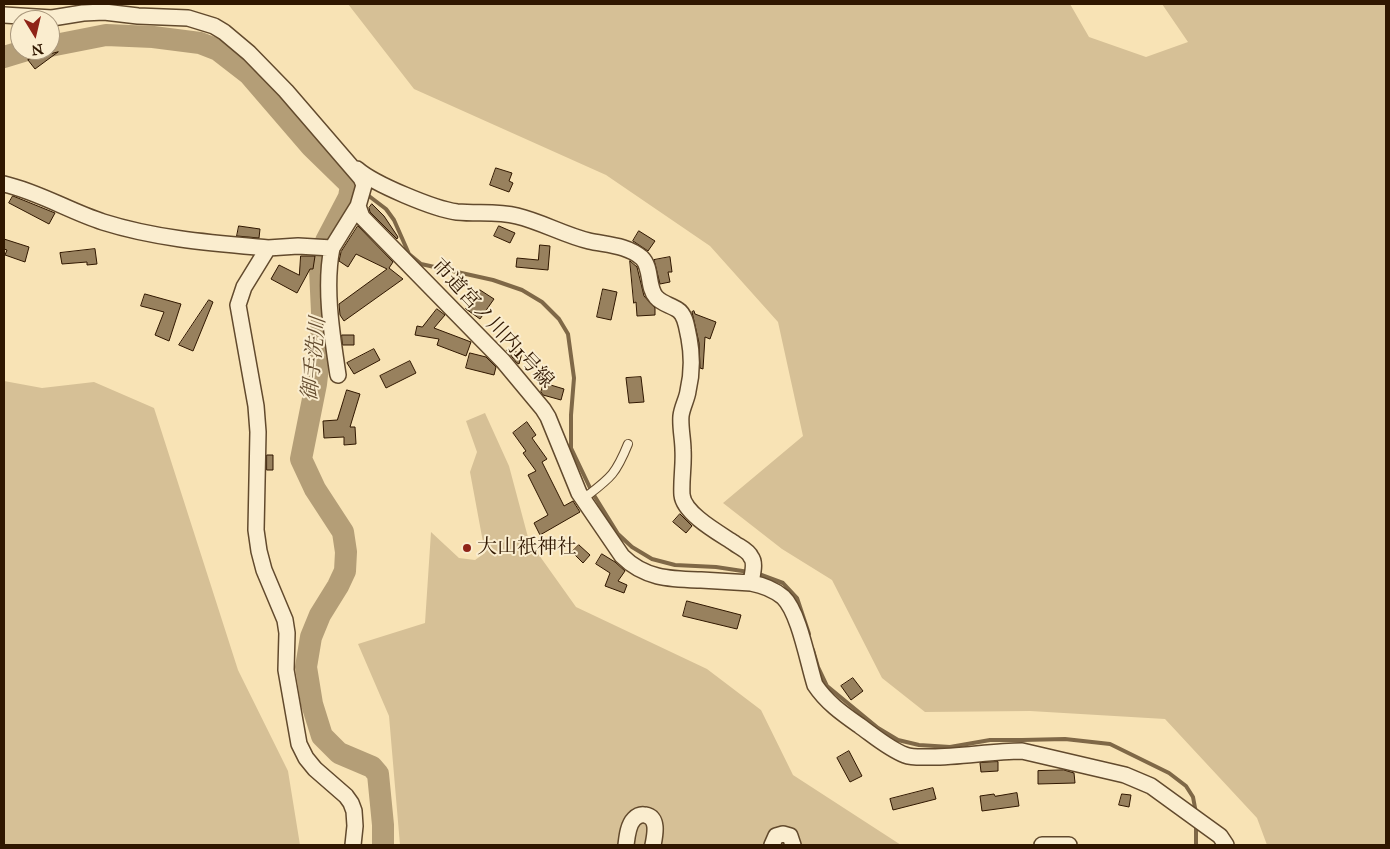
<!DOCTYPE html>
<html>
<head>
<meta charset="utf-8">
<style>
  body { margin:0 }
  #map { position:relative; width:1390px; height:849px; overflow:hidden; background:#f8e3b5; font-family:"IM FELL Great Primer",serif }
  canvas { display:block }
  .frame { position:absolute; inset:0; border:5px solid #301700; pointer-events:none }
  .north { position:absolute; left:10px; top:10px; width:50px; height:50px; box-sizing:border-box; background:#faedcf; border:1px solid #a9977c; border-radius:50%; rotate:171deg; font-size:14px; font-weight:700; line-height:20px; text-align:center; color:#301700 }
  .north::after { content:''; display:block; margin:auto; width:18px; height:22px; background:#8f2418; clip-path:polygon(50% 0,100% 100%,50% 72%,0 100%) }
</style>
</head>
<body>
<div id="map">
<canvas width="1390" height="849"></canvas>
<div class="frame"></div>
<div class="north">N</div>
</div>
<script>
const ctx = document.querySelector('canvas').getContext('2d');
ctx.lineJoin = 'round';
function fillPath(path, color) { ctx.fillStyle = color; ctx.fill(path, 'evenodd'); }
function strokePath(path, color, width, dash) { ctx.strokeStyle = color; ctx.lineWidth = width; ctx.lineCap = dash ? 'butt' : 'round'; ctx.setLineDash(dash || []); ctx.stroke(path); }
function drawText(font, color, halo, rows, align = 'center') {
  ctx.font = font + ' "IM FELL Great Primer","Noto Serif JP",serif'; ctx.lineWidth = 4; ctx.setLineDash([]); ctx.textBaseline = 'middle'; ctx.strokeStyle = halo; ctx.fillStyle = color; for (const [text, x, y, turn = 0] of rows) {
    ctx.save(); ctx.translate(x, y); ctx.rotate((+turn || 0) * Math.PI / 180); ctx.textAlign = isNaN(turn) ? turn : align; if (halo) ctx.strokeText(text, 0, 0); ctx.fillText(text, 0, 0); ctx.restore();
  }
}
const green = new Path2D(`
  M 348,4 L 1070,4 L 1089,37 L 1146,57 L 1188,42 L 1162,4 L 1386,4 L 1386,845 L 1267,845 L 1257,818 L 1165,719 L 1030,711 L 925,712 L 882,678 L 832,580 L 782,549 L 723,503 L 803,436 L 778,322 L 710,246 L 606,175 L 414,89 Z
  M 4,381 L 42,388 L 94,382 L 154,408 L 238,670 L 288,771 L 300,845 L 4,845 Z
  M 485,413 L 509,466 L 529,541 L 576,607 L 707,669 L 761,710 L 793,775 L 901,845 L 400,845 L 389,716 L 358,644 L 425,623 L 431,532 L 459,558 L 475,560 L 485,553 L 470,472 L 477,452 L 466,421 Z`);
const stream = new Path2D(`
  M 351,185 L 359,190
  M 365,193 L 386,209 L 394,220 L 409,254 L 421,264 L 493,280 L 522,290 L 542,302 L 559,319 L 568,334 L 574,378 L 571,415 L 571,448 L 592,492 L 618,534 L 632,547 L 652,559 L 675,565 L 716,567 L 749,572
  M 756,573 L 783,583 L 797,598 L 809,634
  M 813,650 L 818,667 L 827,686 L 878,728 L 898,740 L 919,745 L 950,747 L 990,740 L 1022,740 L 1065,739 L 1110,744 L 1169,773 L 1186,786 L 1193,797 L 1196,813
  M 1196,823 L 1196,845`);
const river = new Path2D(`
  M 50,46 L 106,35 L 153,37 L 200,43 L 218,50 L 249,74 L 311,146 L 351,185 L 349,197 L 326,241 L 320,270 L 322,312 L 321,341 L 316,384 L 301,459 L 315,489 L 343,532 L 346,552 L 345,571 L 338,586 L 320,615 L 311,637 L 306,667 L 312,704 L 322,736 L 339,753 L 372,767 L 378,774 L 383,825 L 383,845
  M 4,57 L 27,50`);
const building = new Path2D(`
  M 58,52 L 35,69 L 28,60 Z
  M 496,168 L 512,173 L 509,181 L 513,183 L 509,192 L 490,185 Z
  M 13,196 L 55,213 L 49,224 L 9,203 Z
  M 372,204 L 384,216 L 398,237 L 397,239 L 370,212 L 369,208 Z
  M 239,226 L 260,229 L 259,238 L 237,236 Z
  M 358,226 L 393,262 L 389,268 L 403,279 L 344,321 L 340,315 L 339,304 L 387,269 L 356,254 L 348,267 L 339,261 L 341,252 Z
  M 499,226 L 515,233 L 510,243 L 494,236 Z
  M 639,231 L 655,241 L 648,251 L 633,241 Z
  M 4,239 L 29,247 L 25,262 L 5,255 L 7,250 L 4,249 Z
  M 540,245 L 550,246 L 548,270 L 516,267 L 517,258 L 538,260 Z
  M 95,249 L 97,264 L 87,265 L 87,262 L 62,264 L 60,253 Z
  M 301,256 L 315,256 L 313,269 L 310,269 L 297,293 L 271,279 L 279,265 L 299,275 Z
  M 670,257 L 672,272 L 668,272 L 670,282 L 660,284 L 654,260 Z
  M 630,261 L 637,267 L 644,296 L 655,308 L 655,315 L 637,316 L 636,302 L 634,303 Z
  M 603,289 L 617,292 L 611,320 L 597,317 Z
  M 480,290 L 494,299 L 480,319 L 466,309 Z
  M 145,294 L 181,304 L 169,341 L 155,335 L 164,312 L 141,306 Z
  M 209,300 L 213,302 L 193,351 L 179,345 Z
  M 437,309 L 445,315 L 434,328 L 471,342 L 466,356 L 437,345 L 439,339 L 415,335 L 417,326 L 422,327 Z
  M 694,311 L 695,314 L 716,322 L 710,339 L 705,337 L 703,369 L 700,368 L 699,343 L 692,312 Z
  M 342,335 L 354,335 L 354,345 L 343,345 Z
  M 374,349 L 380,360 L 354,374 L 347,363 Z
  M 507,350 L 522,353 L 519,364 L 517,363 Z
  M 470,353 L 486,357 L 496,367 L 494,375 L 466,368 Z
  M 410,361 L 416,373 L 386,388 L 380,376 Z
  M 641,377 L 644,402 L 629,403 L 626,378 Z
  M 544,383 L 564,389 L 561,400 L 543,395 L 541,392 Z
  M 347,390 L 360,394 L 350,427 L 355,427 L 356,444 L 344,445 L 344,437 L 324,438 L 323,421 L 337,420 Z
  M 527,422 L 536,435 L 532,438 L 547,459 L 542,462 L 564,506 L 573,501 L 580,512 L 540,535 L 534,523 L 548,515 L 528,475 L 536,471 L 523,453 L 526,451 L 513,433 Z
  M 267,455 L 273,455 L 273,470 L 267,470 Z
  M 680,514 L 692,526 L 686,533 L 673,522 Z
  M 579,545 L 590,555 L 583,563 L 572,552 Z
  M 602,554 L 615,562 L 625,571 L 618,581 L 627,585 L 624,593 L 605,586 L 610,573 L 596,564 Z
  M 687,601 L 741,615 L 737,629 L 683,616 Z
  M 853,678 L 863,691 L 851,700 L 841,686 Z
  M 849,751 L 862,776 L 850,782 L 837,758 Z
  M 998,762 L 998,771 L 981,772 L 980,763 Z
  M 1064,770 L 1074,773 L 1075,783 L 1038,784 L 1038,771 Z
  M 933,788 L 936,799 L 893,810 L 890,799 Z
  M 1017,793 L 1019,806 L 982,811 L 980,796 L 994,794 L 995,796 Z
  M 1122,794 L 1131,795 L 1129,807 L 1119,805 Z`);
const service = new Path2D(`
  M 583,499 C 610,478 615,476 628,444`);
const minor = new Path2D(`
  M 4,15 L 52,18 L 83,13 L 104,12 L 138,16 L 188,18 L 214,26 L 224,32 L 249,53 L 286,91 L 361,178 L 364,185 L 358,206 L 362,217 L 503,361 L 543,409 L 548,417 L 579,493 L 622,556 C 645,579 671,579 701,580 C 717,581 734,582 751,583 C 762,585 773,589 783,597 C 799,612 808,663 815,685 C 827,703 843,714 860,726 C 874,736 889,749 905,755 C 913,758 923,757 931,757 C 962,757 992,751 1022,751 L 1125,775 L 1151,786 L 1202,823 L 1220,836 L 1226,845
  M 357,169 C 374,184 434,209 457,212 C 477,214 498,211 517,216 C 542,222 564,235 589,241 C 607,245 627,245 642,258 C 652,268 647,287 656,297 C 662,304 671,305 678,310 C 686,315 687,330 689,338 C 692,354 692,374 688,391 C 687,399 682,407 681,416 C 680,427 683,439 683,450 C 684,465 681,480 682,495 C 684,514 719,533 734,543 C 739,547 748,550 751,557 C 756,563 752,575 751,583
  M 4,184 C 39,192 69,211 103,222 C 157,239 212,243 268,248
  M 332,248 C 324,287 332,335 338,375
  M 353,845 L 355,826 L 354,811 L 351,803 L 346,796 L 315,769 L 306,758 L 299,744 L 286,670 L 287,633 L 285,620 L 264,570 L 259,551 L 256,530 L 258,432 L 256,406 L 238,305 L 244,287 L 268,248 L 298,246 L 332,248 L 358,206
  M 626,845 C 627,837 628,825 634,819 C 637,816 640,814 645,815 C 659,817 655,835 653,845
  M 772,845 L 776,836 L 783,834 L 790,836 L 793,845
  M 1042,845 L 1069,845`);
const markers = [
  [467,548,5,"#8f2418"]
];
const streetNames = [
  ["市道宮ノ川内1号線",492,324,47]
];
const poiNames = [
  ["大山衹神社",477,548]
];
const waterNames = [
  ["御手洗川",315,359,-84]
];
fillPath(green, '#d6c096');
strokePath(stream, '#7f6847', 4);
strokePath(river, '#b49e77', 22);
fillPath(building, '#98815e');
strokePath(building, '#301700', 1);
strokePath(service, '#624a2d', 10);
strokePath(minor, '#624a2d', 18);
strokePath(service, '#faedcf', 8);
strokePath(minor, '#faedcf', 15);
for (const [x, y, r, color] of markers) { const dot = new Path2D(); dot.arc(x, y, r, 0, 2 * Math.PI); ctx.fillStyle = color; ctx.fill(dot); strokePath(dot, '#faedcf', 2); }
drawText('20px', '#301700', '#faedcf', streetNames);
drawText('20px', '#301700', '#faedcf', poiNames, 'left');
drawText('italic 21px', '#654d30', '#faedcf', waterNames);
</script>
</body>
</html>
